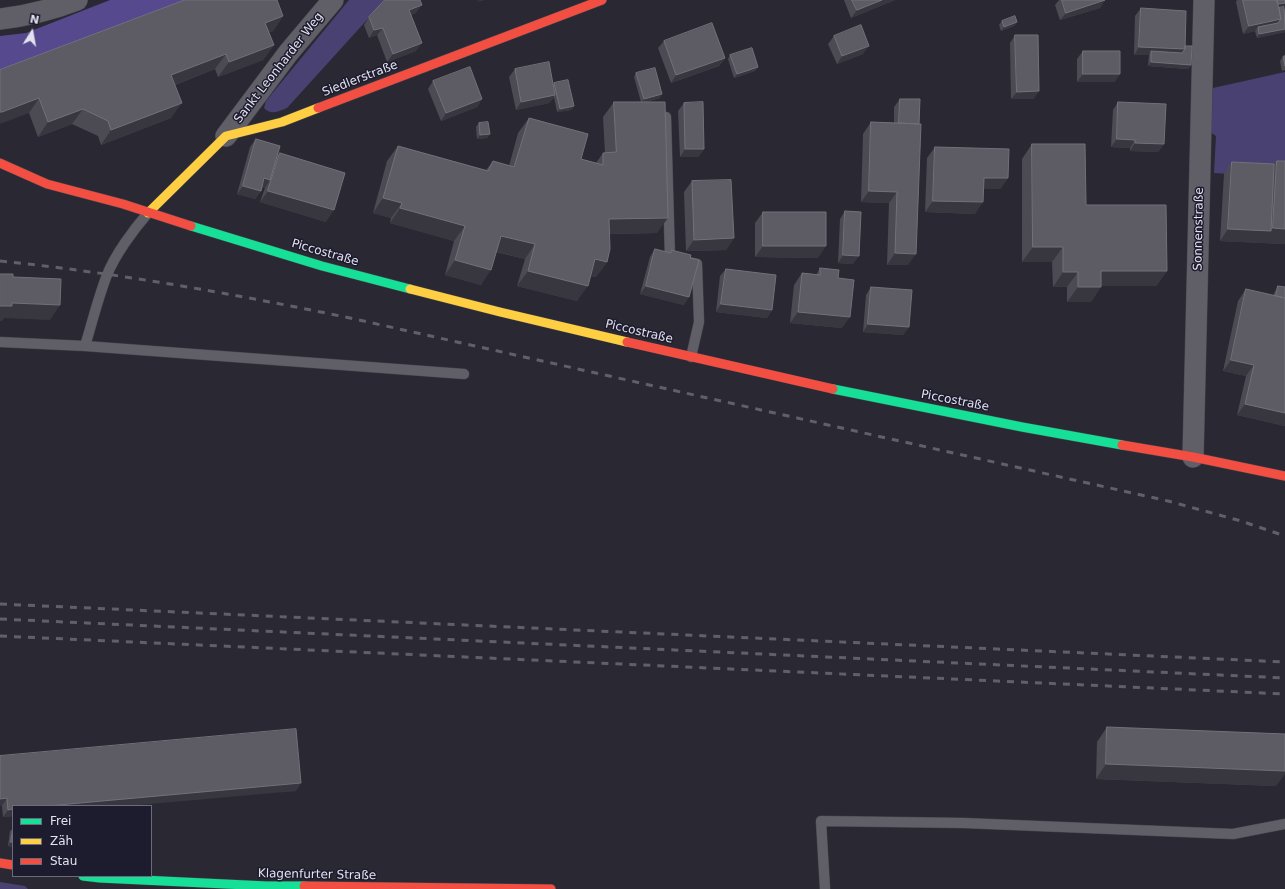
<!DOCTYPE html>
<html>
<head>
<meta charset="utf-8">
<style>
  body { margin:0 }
  #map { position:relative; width:1285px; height:889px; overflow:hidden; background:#2a2933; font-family:"DejaVu Sans",sans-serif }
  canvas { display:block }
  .legend { position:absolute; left:12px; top:805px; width:140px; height:72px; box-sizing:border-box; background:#1d1b2e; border:1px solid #6c6b7b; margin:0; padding:5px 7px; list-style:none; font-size:12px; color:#e3e2ef }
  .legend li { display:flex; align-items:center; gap:8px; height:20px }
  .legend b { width:20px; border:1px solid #6c6b7b }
  .north { position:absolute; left:12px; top:12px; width:40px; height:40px; -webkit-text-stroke:3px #1d1b2e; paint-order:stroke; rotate:11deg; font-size:11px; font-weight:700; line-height:16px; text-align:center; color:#e3e2ef }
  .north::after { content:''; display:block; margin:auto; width:14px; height:18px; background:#e3e2ef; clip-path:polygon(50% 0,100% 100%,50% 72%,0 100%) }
</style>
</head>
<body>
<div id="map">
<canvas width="1285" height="889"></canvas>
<ul class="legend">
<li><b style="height:5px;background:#16e098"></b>Frei</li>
<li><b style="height:5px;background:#ffcf43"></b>Zäh</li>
<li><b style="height:5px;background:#f24e42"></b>Stau</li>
</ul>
<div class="north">N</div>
</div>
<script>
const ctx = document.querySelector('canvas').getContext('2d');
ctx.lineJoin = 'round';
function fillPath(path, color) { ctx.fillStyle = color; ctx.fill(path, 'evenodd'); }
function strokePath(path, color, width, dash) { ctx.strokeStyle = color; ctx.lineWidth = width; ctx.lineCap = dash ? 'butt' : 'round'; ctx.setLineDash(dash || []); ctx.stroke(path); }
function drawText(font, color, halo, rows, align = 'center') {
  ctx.font = font + ' "DejaVu Sans",sans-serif'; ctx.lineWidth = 3; ctx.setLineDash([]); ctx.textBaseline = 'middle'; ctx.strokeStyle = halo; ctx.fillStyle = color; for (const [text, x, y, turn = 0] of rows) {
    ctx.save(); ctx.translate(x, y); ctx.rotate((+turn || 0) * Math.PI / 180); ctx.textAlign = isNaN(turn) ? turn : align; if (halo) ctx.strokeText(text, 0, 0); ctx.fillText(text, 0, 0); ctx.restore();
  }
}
const green = new Path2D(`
  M 349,0 L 385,0 L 287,108 C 279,111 271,116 264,108 L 266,101 Z
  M 1285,72 L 1285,177 L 1214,173 L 1216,136 L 1210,132 L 1213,88 Z
  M 0,882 L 25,886 L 28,889 L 0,889 Z`);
const forest = new Path2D(`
  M 110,0 L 207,0 L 0,78 L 0,36 L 26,33 Z`);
const lane = new Path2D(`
  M 666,117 L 670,258 L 697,264 L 699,322 L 691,357
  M 0,342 L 85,346 L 464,374
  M 85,346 C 92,323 98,298 107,275 C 115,255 133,230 148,213
  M 825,889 L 821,821 L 964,823 L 1233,834 L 1285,824`);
const street = new Path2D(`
  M 0,19 C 28,16 51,10 77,0
  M 226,136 L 289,52 L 333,0
  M 1193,457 L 1204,0`);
const fast = new Path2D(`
  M 191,226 L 322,266 L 410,289
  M 833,389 L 1022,427 L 1122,445
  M 83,876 L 100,878 L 267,886 L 304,886`);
const slow = new Path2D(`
  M 148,213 L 226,136 L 282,122 L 318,108
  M 410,289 L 500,312 L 627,342`);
const jam = new Path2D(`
  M 318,108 L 602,0
  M 0,163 L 47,184 L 123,204 L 191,226
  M 627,342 L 833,389
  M 1122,445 L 1193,457 L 1285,476
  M 0,863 L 13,865
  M 304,886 L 551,889`);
const rail = new Path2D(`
  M 0,261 C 118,273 234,294 350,318 L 1168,501 L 1241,521 L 1285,536
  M 0,604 L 1285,662
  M 0,619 L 1285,678
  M 0,636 L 1285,694`);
const wall = new Path2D(`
  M 844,0 L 895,0 L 851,18 Z
  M 1059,0 L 1105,0 L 1100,8 L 1060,20 L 1055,5 Z
  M 1237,0 L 1285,0 L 1285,6 L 1278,8 L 1279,8 L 1285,9 L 1285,32 L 1257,38 L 1255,31 L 1243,34 L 1236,2 Z
  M 1141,8 L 1185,46 L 1191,65 L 1188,69 L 1148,66 L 1149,55 L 1134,55 L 1135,16 Z
  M 416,13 L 411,15 L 416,51 L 387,62 L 377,35 L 369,38 L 364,25 L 369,17 Z
  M 283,16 L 273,31 L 269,32 L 274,45 L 263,60 L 218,77 L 215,69 L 175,85 L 171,118 L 101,145 L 98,136 L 72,124 L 38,137 L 29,113 L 0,70 Z
  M 1002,21 L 1017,22 L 1014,26 L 1001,31 L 999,25 Z
  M 1015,35 L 1034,99 L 1011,99 L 1010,43 Z
  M 834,36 L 863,54 L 837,64 L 828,44 Z
  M 664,41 L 725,58 L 719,66 L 671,83 L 658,48 Z
  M 1083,51 L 1115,82 L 1077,82 L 1077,59 Z
  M 730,55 L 758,67 L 755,71 L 734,78 L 728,59 Z
  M 1285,56 L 1285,70 L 1282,71 L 1280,61 L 1283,57 Z
  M 515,69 L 553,85 L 554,83 L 574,106 L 571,110 L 557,112 L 554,97 L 549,103 L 516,110 L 509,77 Z
  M 636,73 L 660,98 L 646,102 L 657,233 L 610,234 L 607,262 L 596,277 L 591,276 L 577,301 L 517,286 L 525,259 L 496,252 L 481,285 L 445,275 L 454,241 L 390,223 L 391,218 L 373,213 L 387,161 L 398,146 L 486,170 L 493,161 L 509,166 L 518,133 L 529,118 L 581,159 L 596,163 L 603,153 L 605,153 L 603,117 L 614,102 L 641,102 L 634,77 Z
  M 433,81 L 482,99 L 477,107 L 441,121 L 428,89 Z
  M 900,99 L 908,265 L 887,265 L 889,203 L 861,202 L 863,134 L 871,122 L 894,123 L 894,107 Z
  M 1118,102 L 1164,144 L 1158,152 L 1130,151 L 1130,148 L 1111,147 L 1113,110 Z
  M 684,103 L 704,149 L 698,157 L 680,157 L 678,111 Z
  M 479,123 L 490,134 L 487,138 L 477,139 L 476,127 Z
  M 256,139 L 277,157 L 280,153 L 326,222 L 260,202 L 265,188 L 262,187 L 261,191 L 255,199 L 237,194 L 250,147 Z
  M 1032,144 L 1086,205 L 1167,271 L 1156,286 L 1101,286 L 1091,302 L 1067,302 L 1067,287 L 1053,287 L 1052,262 L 1022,262 L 1022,159 Z
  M 935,147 L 1008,178 L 1000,189 L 984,189 L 975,214 L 925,212 L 927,158 Z
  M 1277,161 L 1285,244 L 1220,241 L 1224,174 L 1232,162 L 1274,164 Z
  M 692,181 L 734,238 L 726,250 L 686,251 L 684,192 Z
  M 845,211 L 853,264 L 838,263 L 840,219 Z
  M 763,212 L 818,258 L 755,257 L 755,223 Z
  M 655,249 L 669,253 L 671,250 L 690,258 L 684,305 L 640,294 L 650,257 Z
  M 820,268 L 838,278 L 842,328 L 790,323 L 794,285 L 802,273 L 816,275 Z
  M 726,269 L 772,310 L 767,318 L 716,312 L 720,276 Z
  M 1278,286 L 1285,287 L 1285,426 L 1237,415 L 1246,376 L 1223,371 L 1238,301 L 1246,289 L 1273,295 Z
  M 871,287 L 909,327 L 903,335 L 863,332 L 866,295 Z
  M 1107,727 L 1276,786 L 1096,779 L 1097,742 Z
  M 0,756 L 296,791 L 13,806 L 13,816 L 3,817 L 2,806 L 0,806 Z
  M 13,828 L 13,847 L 8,846 L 10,831 Z`);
const shadedWall = new Path2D(`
  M 479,0 L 485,0 L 477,2 Z
  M 882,0 L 895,0 L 851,18 L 857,10 Z
  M 1105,0 L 1100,8 L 1060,20 L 1066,13 Z
  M 1285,3 L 1285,6 L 1272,9 L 1274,5 Z
  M 422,5 L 416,13 L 404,17 L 409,10 Z
  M 283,16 L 273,31 L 255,37 L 265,23 Z
  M 1281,19 L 1275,27 L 1258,27 L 1255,31 L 1243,34 L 1249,26 Z
  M 1017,22 L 1014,26 L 1001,31 L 1004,27 Z
  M 383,28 L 377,35 L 369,38 L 374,30 Z
  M 1285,29 L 1285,32 L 1257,38 L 1259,34 Z
  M 422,43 L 416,51 L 387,62 L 393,54 Z
  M 274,45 L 263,60 L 218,77 L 229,62 Z
  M 869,46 L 863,54 L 837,64 L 842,56 Z
  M 1139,47 L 1185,49 L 1179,57 L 1151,51 L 1149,55 L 1134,55 Z
  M 226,54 L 215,69 L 161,90 L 171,75 Z
  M 725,58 L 719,66 L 671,83 L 676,75 Z
  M 1151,62 L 1191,65 L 1188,69 L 1148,66 Z
  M 758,67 L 755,71 L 734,78 L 737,74 Z
  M 1083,74 L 1120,74 L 1115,82 L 1077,82 Z
  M 1039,91 L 1034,99 L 1011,99 L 1017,92 Z
  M 662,94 L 660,98 L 641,103 L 644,99 Z
  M 555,95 L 549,103 L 516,110 L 521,102 Z
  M 39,98 L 29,113 L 0,124 L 0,112 Z
  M 482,99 L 477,107 L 441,121 L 446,113 Z
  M 182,103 L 171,118 L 101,145 L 111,130 Z
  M 574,106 L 571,110 L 557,112 L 560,109 Z
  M 83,109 L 72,124 L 38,137 L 48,122 Z
  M 490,134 L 487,138 L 477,139 L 480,135 Z
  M 1117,139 L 1135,140 L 1130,148 L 1111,147 Z
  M 1135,143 L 1164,144 L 1158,152 L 1130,151 Z
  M 685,149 L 704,149 L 698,157 L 680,157 Z
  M 264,178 L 270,180 L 265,188 L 259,186 Z
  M 984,178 L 1008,178 L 1000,189 L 976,189 Z
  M 243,186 L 261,191 L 255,199 L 237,194 Z
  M 268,191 L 334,210 L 326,222 L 260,202 Z
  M 869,191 L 897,192 L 889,203 L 861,202 Z
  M 383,198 L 402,203 L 391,218 L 373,213 Z
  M 933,201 L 983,202 L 975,214 L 925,212 Z
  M 400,208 L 465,226 L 454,241 L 390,223 Z
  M 668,218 L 657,233 L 599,234 L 609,219 Z
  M 1273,228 L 1285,229 L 1285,244 L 1220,241 L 1228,229 L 1271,231 Z
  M 501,236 L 535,244 L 525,259 L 490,250 Z
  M 734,238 L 726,250 L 686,251 L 694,240 Z
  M 763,246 L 826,246 L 818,258 L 755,257 Z
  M 1033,247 L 1063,247 L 1052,262 L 1022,262 Z
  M 895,253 L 916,254 L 908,265 L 887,265 Z
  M 843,255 L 859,256 L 853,264 L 838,263 Z
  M 595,259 L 607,262 L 596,277 L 584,274 Z
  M 455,260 L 491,270 L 481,285 L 445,275 Z
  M 528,271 L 588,286 L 577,301 L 517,286 Z
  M 1101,271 L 1167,271 L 1156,286 L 1091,286 Z
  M 1063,272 L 1078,272 L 1067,287 L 1053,287 Z
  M 646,286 L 689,297 L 684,305 L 640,294 Z
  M 1078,287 L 1101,287 L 1091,302 L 1067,302 Z
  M 12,303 L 60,305 L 50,320 L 4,318 L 2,321 L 0,321 L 0,306 Z
  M 721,304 L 772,310 L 767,318 L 716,312 Z
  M 798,312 L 850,317 L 842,328 L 790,323 Z
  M 868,324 L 909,327 L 903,335 L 863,332 Z
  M 1231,360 L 1254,365 L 1246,376 L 1223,371 Z
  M 1245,404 L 1285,413 L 1285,426 L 1237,415 Z
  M 1106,764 L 1285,771 L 1285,774 L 1276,786 L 1096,779 Z
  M 301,783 L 296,791 L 128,806 L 47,806 Z
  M 7,798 L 2,806 L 0,806 L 0,799 Z
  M 13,809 L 13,816 L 3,817 L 8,810 Z
  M 11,842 L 13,842 L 13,847 L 8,846 Z`);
const building = new Path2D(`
  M 185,0 L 277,0 L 283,16 L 265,23 L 274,45 L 229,62 L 226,54 L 171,75 L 182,103 L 111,130 L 108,121 L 83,109 L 48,122 L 39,98 L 2,112 L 0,112 L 0,70 Z
  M 385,0 L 420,0 L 422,5 L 409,10 L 422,43 L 393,54 L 383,28 L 374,30 L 369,17 Z
  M 852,0 L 882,0 L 857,10 Z
  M 1062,0 L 1105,0 L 1066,13 Z
  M 1243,0 L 1277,0 L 1281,19 L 1249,26 Z
  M 1277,0 L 1285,0 L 1285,3 L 1278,4 Z
  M 1284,7 L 1285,29 L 1259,34 L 1258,27 L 1278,23 L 1281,19 L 1279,8 Z
  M 1141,8 L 1186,11 L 1185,49 L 1139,47 Z
  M 1015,16 L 1017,22 L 1004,27 L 1002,21 Z
  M 712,23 L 725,58 L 676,75 L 664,41 Z
  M 861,25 L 869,46 L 842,56 L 834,36 Z
  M 1015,35 L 1038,35 L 1039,91 L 1017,92 Z
  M 1185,46 L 1192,46 L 1191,65 L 1151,62 L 1151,51 L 1182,53 L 1185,49 Z
  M 752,48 L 758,67 L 737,74 L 730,55 Z
  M 1083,51 L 1120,51 L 1120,74 L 1083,74 Z
  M 1285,56 L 1285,66 L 1283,57 Z
  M 549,62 L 555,95 L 521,102 L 515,69 Z
  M 470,67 L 482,99 L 446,113 L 433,81 Z
  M 655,68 L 662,94 L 644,99 L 636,73 Z
  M 568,80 L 574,106 L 560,109 L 554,83 Z
  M 900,99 L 920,99 L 919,124 L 899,123 Z
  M 614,102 L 665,102 L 668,218 L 609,219 L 610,249 L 607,262 L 595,259 L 588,286 L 528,271 L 535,244 L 501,236 L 491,270 L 455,260 L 465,226 L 400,208 L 402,203 L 383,198 L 398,146 L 488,171 L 493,161 L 514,167 L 529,118 L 588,134 L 581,159 L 603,165 L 603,153 L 616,152 Z
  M 703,102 L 704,149 L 685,149 L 684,103 Z
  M 1118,102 L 1166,104 L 1164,144 L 1135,143 L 1135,140 L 1117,139 Z
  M 488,122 L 490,134 L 480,135 L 479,123 Z
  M 871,122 L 921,124 L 916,254 L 895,253 L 897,192 L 869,191 Z
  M 256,139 L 280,146 L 270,180 L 264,178 L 261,191 L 243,186 Z
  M 1032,144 L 1085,144 L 1086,205 L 1166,205 L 1167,271 L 1101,271 L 1101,287 L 1078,287 L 1078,272 L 1063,272 L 1063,247 L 1033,247 Z
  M 935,147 L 1009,149 L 1008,178 L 984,178 L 983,202 L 933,201 Z
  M 280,153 L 345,173 L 334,210 L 268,191 Z
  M 1277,161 L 1285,161 L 1285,229 L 1273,228 Z
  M 1232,162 L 1274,164 L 1271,231 L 1228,229 Z
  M 731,180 L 734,238 L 694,240 L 692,181 Z
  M 845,211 L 861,212 L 859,256 L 843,255 Z
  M 763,212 L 826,212 L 826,246 L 763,246 Z
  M 655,249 L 671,253 L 671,250 L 691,255 L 690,258 L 699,260 L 689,297 L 646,286 Z
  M 820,268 L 839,270 L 838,278 L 854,280 L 850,317 L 798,312 L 802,273 L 820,275 Z
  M 726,269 L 776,275 L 772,310 L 721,304 Z
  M 0,274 L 13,274 L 13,277 L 61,279 L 60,305 L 12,303 L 12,306 L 0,306 Z
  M 1278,286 L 1285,287 L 1285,298 L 1276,296 Z
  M 871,287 L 912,290 L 909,327 L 868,324 Z
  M 1246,289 L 1285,298 L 1285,413 L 1245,404 L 1254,365 L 1231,360 Z
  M 1107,727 L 1285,734 L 1285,771 L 1106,764 Z
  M 296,729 L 301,783 L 47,806 L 13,806 L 13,809 L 8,810 L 7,798 L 0,799 L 0,756 Z
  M 13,828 L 13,842 L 11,842 Z`);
const streetNames = [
  ["Sankt Leonharder Weg",279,68,-52],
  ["Siedlerstraße",360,79,-21],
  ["Sonnenstraße",1199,229,-89],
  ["Piccostraße",325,253,16],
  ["Piccostraße",639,332,13],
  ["Piccostraße",955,401,11],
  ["Klagenfurter Straße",317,875,1]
];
fillPath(green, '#4a4173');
fillPath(forest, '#56498d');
strokePath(lane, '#45444d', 11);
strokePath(street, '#45444d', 22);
strokePath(fast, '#45444d', 10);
strokePath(slow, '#45444d', 10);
strokePath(jam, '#45444d', 10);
strokePath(lane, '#605f68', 10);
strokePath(street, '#605f68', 21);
strokePath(fast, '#16e098', 9);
strokePath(slow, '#ffcf43', 9);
strokePath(jam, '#f24e42', 9);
strokePath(rail, '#616069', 3, [7, 7]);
fillPath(wall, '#4c4b54');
fillPath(shadedWall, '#383740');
fillPath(building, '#5d5c64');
strokePath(building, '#72717a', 1);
drawText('12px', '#e3e2ef', '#1d1b2e', streetNames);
</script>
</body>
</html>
